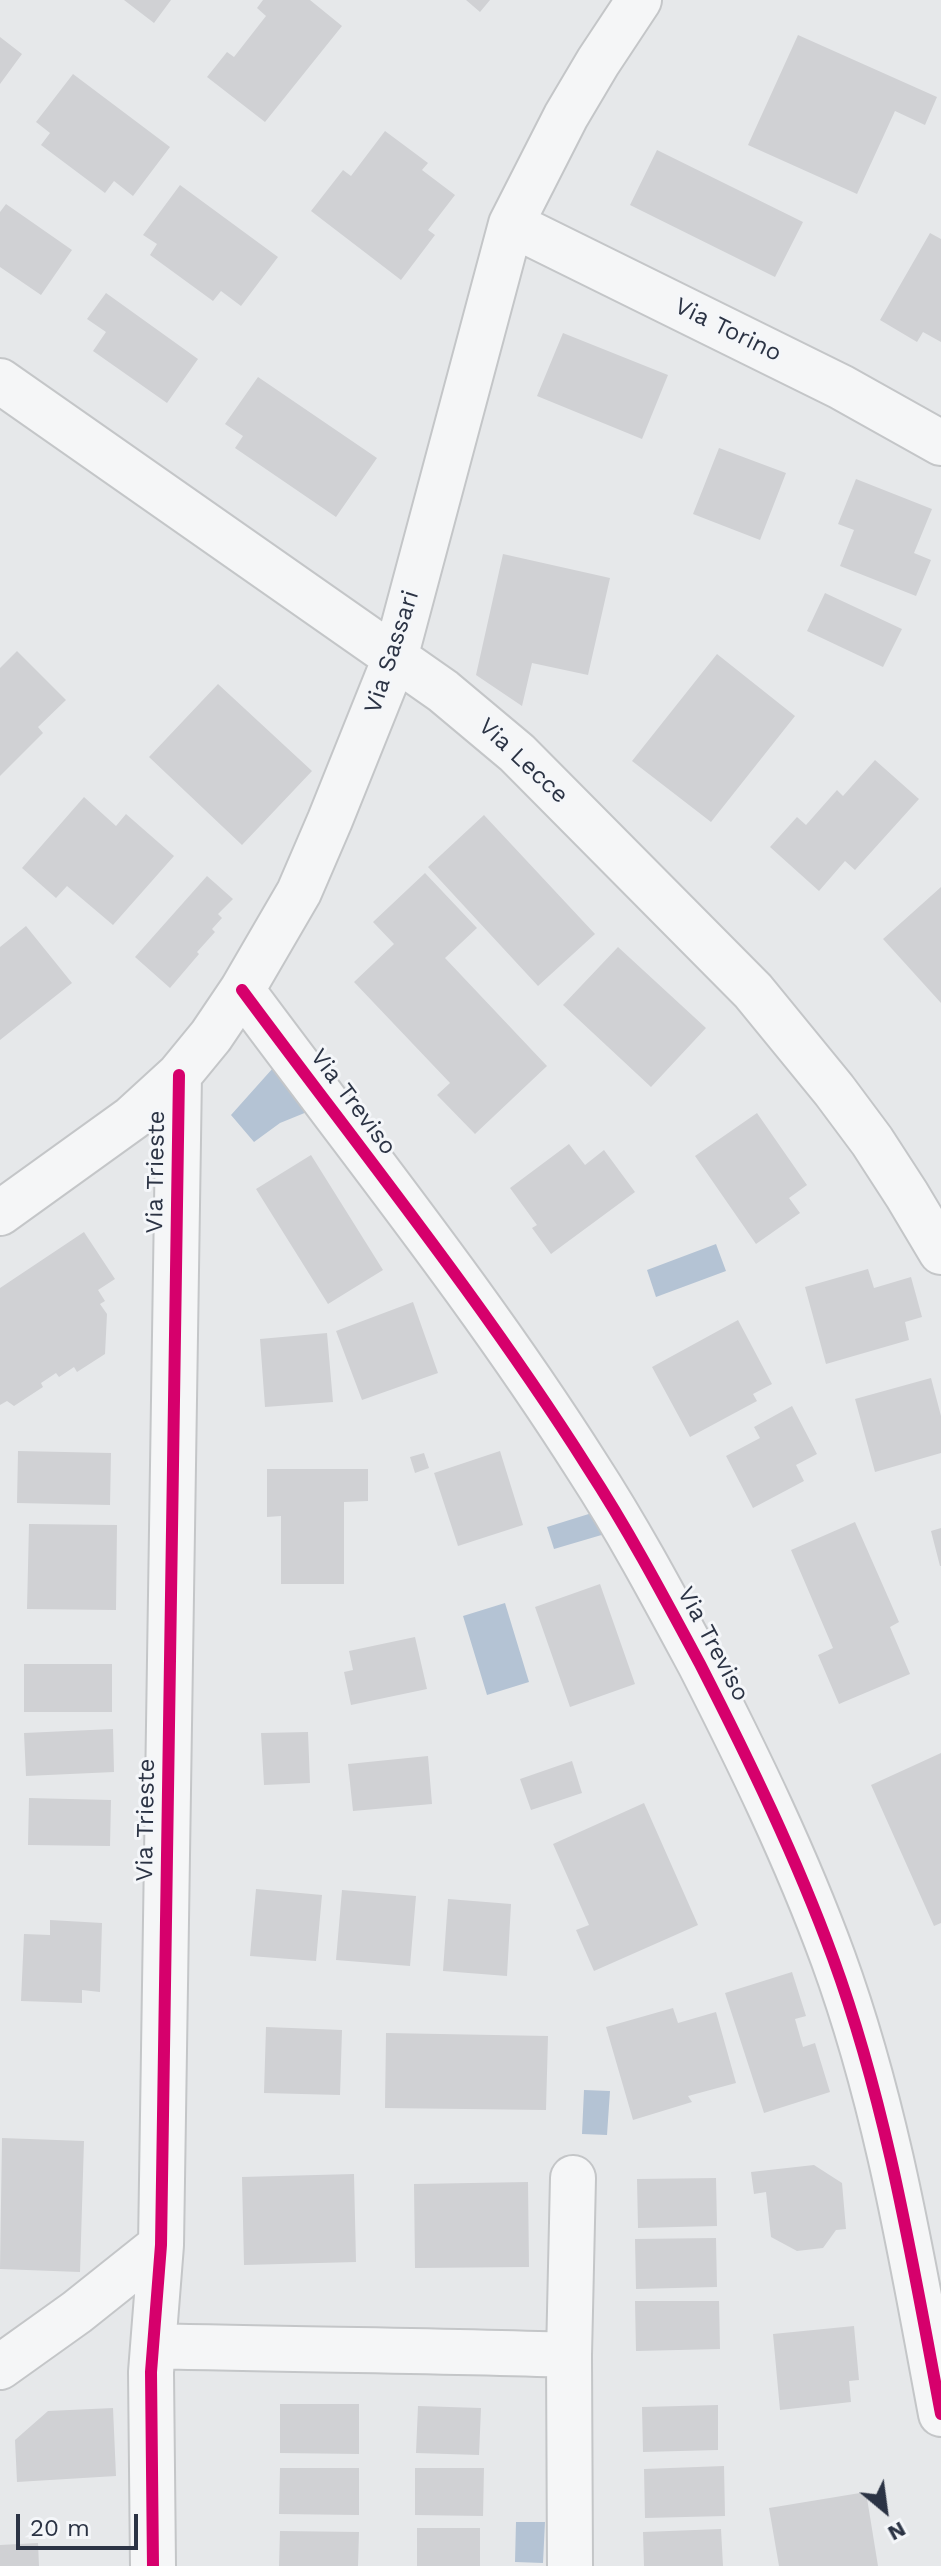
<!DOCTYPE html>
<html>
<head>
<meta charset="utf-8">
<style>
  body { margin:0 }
  #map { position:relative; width:941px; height:2566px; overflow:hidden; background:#e6e8ea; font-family:"Work Sans",sans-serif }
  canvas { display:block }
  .north { position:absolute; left:845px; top:2470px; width:80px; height:80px; -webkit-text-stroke:6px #f4f6f9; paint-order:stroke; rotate:151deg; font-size:22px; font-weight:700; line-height:32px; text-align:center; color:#2b3344 }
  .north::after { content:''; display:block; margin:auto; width:28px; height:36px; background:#2b3344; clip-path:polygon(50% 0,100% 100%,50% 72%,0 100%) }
  .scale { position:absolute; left:16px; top:2514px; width:122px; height:36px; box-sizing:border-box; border:4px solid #2b3344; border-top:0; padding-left:10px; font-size:24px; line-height:28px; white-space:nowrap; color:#2b3344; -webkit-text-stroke:6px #f4f6f9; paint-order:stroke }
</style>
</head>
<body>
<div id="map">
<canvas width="941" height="2566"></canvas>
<div class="north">N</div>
<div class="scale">20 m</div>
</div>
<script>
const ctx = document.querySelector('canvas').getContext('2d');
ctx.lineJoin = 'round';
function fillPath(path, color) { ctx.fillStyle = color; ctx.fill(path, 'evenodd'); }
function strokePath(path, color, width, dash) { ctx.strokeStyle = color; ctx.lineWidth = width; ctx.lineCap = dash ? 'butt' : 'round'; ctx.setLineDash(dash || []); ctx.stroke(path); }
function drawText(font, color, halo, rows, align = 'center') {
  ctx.font = font + ' "Work Sans",sans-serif'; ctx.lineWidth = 6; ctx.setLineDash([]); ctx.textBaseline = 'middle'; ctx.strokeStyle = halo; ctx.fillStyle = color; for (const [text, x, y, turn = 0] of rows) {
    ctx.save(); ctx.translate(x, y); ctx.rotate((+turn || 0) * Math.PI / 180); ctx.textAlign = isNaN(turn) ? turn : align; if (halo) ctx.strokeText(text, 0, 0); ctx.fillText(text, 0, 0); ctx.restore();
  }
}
const water = new Path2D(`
  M 273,1068 L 307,1112 L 280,1123 L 254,1142 L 231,1115 Z
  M 716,1244 L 726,1271 L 656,1297 L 647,1270 Z
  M 608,1508 L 615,1531 L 554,1549 L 547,1527 Z
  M 505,1603 L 529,1682 L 487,1695 L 463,1616 Z
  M 584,2090 L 610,2091 L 607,2135 L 582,2134 Z
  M 516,2522 L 545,2522 L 543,2563 L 515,2562 Z`);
const building = new Path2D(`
  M 124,0 L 171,0 L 154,23 Z
  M 263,0 L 310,0 L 342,26 L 265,122 L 207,77 L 227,52 L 234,57 L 266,16 L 257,8 Z
  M 466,0 L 490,0 L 480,12 Z
  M 798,35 L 937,97 L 925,125 L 895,111 L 857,194 L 748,145 Z
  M 0,37 L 22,54 L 0,84 Z
  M 73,74 L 170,147 L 133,196 L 114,181 L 105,193 L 41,145 L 50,133 L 36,122 Z
  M 385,131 L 428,163 L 422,170 L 455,195 L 428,230 L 435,235 L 401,280 L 311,211 L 343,170 L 351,176 Z
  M 657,150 L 803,222 L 775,277 L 630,205 Z
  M 180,185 L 278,257 L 241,306 L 221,291 L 213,301 L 150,255 L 157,244 L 143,235 Z
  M 6,204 L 72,250 L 41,295 L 0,267 L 0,212 Z
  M 930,233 L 941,239 L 941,342 L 923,332 L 917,342 L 880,320 Z
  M 106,293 L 198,359 L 167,403 L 93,351 L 106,332 L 87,319 Z
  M 563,333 L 668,375 L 642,439 L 537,396 Z
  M 258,377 L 377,458 L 336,517 L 235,448 L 243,436 L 225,424 Z
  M 719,448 L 786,473 L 760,540 L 693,514 Z
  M 856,479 L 932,509 L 914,553 L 931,560 L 916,596 L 840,566 L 854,530 L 838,524 Z
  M 503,554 L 610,578 L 588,675 L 532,663 L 522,706 L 476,675 Z
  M 825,593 L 902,629 L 883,667 L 807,631 Z
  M 17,651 L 66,700 L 38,727 L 43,733 L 0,776 L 0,668 Z
  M 717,654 L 795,716 L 711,822 L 632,761 Z
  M 218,684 L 312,771 L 242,845 L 149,757 Z
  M 875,760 L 919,799 L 855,870 L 845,861 L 819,891 L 770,847 L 797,817 L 806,825 L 837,790 L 843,796 Z
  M 84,797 L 116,826 L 126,814 L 174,856 L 113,925 L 67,886 L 56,898 L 22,868 Z
  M 484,815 L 595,934 L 538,986 L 428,867 Z
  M 425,873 L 477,928 L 445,958 L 547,1066 L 475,1134 L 437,1095 L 450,1083 L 354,982 L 394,944 L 373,922 Z
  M 207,876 L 233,899 L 218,914 L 222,918 L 212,929 L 215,932 L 197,952 L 199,954 L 170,988 L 135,957 Z
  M 941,887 L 941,1003 L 883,939 Z
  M 26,926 L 72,983 L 0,1040 L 0,947 Z
  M 618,947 L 706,1028 L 651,1087 L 563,1005 Z
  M 757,1113 L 807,1185 L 789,1198 L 800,1213 L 756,1244 L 695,1156 Z
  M 569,1144 L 585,1165 L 604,1150 L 635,1192 L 551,1254 L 532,1228 L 537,1225 L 510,1188 Z
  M 311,1155 L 383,1270 L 328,1304 L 256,1189 Z
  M 84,1232 L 115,1279 L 98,1290 L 105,1301 L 100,1304 L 107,1314 L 105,1354 L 77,1372 L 74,1367 L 59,1377 L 56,1373 L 41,1383 L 43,1387 L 14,1406 L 7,1401 L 0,1405 L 0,1288 Z
  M 868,1269 L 874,1288 L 911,1277 L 922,1317 L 905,1322 L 909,1340 L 826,1364 L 805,1287 Z
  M 413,1302 L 438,1373 L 362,1400 L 336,1331 Z
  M 738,1320 L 772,1384 L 753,1394 L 757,1401 L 690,1437 L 652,1367 Z
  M 327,1333 L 333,1402 L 265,1407 L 260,1339 Z
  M 931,1378 L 941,1416 L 941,1453 L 875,1472 L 855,1399 Z
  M 792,1406 L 817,1454 L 796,1465 L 804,1481 L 753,1508 L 726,1456 L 760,1438 L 754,1427 Z
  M 18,1451 L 111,1453 L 110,1505 L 17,1503 Z
  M 500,1451 L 523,1525 L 458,1546 L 434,1473 Z
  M 424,1453 L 429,1468 L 415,1473 L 410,1457 Z
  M 267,1469 L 368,1469 L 368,1501 L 344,1502 L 344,1584 L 281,1584 L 281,1516 L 267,1517 Z
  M 855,1522 L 899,1622 L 890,1627 L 910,1674 L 839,1704 L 818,1655 L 833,1648 L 791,1550 Z
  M 29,1524 L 117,1525 L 116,1610 L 27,1609 Z
  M 941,1528 L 941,1566 L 940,1566 L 931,1531 Z
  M 600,1584 L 635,1684 L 570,1707 L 535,1607 Z
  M 415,1637 L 427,1689 L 351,1705 L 344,1672 L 353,1670 L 349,1651 Z
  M 24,1664 L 112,1664 L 112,1712 L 24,1712 Z
  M 113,1729 L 114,1772 L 26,1776 L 24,1733 Z
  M 308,1732 L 310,1783 L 264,1785 L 261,1733 Z
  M 941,1753 L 941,1923 L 934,1926 L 871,1785 Z
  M 428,1756 L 432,1804 L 353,1811 L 348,1764 Z
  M 572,1761 L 582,1793 L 531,1810 L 520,1779 Z
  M 29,1798 L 111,1800 L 110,1846 L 28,1845 Z
  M 644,1803 L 698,1925 L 594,1971 L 576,1930 L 589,1925 L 553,1844 Z
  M 256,1889 L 322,1895 L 316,1961 L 250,1956 Z
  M 342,1890 L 416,1896 L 410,1966 L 336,1960 Z
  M 448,1899 L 511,1904 L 507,1976 L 443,1971 Z
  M 50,1920 L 102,1923 L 100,1992 L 82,1990 L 82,2003 L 21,2001 L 24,1934 L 50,1935 Z
  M 792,1972 L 806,2016 L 795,2019 L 803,2047 L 815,2043 L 830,2092 L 764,2113 L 725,1993 Z
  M 673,2008 L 678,2023 L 716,2012 L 736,2083 L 688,2096 L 692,2102 L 633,2120 L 606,2027 Z
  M 266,2027 L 342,2030 L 340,2095 L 264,2093 Z
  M 386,2033 L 548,2036 L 546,2110 L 385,2108 Z
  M 2,2138 L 84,2141 L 80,2272 L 0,2269 Z
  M 814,2165 L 842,2183 L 846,2229 L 836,2230 L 823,2248 L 797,2251 L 771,2237 L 766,2192 L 754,2194 L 751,2172 Z
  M 354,2174 L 356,2262 L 244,2265 L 242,2177 Z
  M 716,2178 L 717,2226 L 638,2228 L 637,2179 Z
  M 528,2182 L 529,2267 L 415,2268 L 414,2184 Z
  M 716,2238 L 717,2287 L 636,2289 L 635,2239 Z
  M 635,2301 L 719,2301 L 720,2349 L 636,2351 Z
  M 854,2326 L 859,2380 L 849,2381 L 851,2402 L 780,2410 L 773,2334 Z
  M 280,2404 L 359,2404 L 359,2454 L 280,2453 Z
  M 718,2405 L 718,2450 L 643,2452 L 642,2407 Z
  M 418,2406 L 481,2408 L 479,2455 L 416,2453 Z
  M 113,2408 L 116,2476 L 17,2482 L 15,2440 L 48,2411 Z
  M 724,2466 L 725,2516 L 645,2518 L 644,2469 Z
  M 280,2468 L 359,2468 L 359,2515 L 279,2514 Z
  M 415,2468 L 484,2468 L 483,2516 L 415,2515 Z
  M 866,2492 L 878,2566 L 779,2566 L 769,2508 Z
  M 417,2528 L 480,2528 L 480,2566 L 417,2566 Z
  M 721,2529 L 723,2566 L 644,2566 L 643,2532 Z
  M 280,2531 L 359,2532 L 358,2566 L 279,2566 Z
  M 38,2543 L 39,2566 L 0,2566 L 0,2545 Z`);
const minor = new Path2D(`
  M 511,224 L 841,387 L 941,443
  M 0,381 L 443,691 L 517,753 L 753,991 L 834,1090 L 872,1141 L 907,1195 L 941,1252
  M 242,990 C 359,1148 483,1302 588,1468 C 629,1531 664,1597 700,1664 C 749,1760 796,1857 833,1958 C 887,2106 912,2260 941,2414
  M 0,1213 L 132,1118 L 179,1075 L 211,1036 L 242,990 L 299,892 L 330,820 L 395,658 L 511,224 L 566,116 L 598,62 L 639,0
  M 154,2346 C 292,2350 431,2350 569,2355 L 570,2566
  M 569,2355 L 573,2178
  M 0,2367 L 77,2312 L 161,2245
  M 153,2566 L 151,2372 L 161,2245 L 179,1075`);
const cycleway = new Path2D(`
  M 242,990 C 359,1148 483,1302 588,1468 C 629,1531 664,1597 700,1664 C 749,1760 796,1857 833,1958 C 887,2106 912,2260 941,2414
  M 153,2566 L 151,2372 L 161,2245 L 179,1075`);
const streetNames = [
  ["Via Torino",728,330,26],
  ["Via Sassari",392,652,-72],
  ["Via Lecce",523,761,43],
  ["Via Treviso",353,1102,53],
  ["Via Trieste",156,1172,-89],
  ["Via Treviso",713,1644,62],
  ["Via Trieste",146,1820,-89]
];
fillPath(water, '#b4c3d4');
fillPath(building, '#d0d1d4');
strokePath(minor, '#c4c6c8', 48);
strokePath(minor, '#f5f6f7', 44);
strokePath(cycleway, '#d6006c', 12);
drawText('24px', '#2b3344', '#f4f6f9', streetNames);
</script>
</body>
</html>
